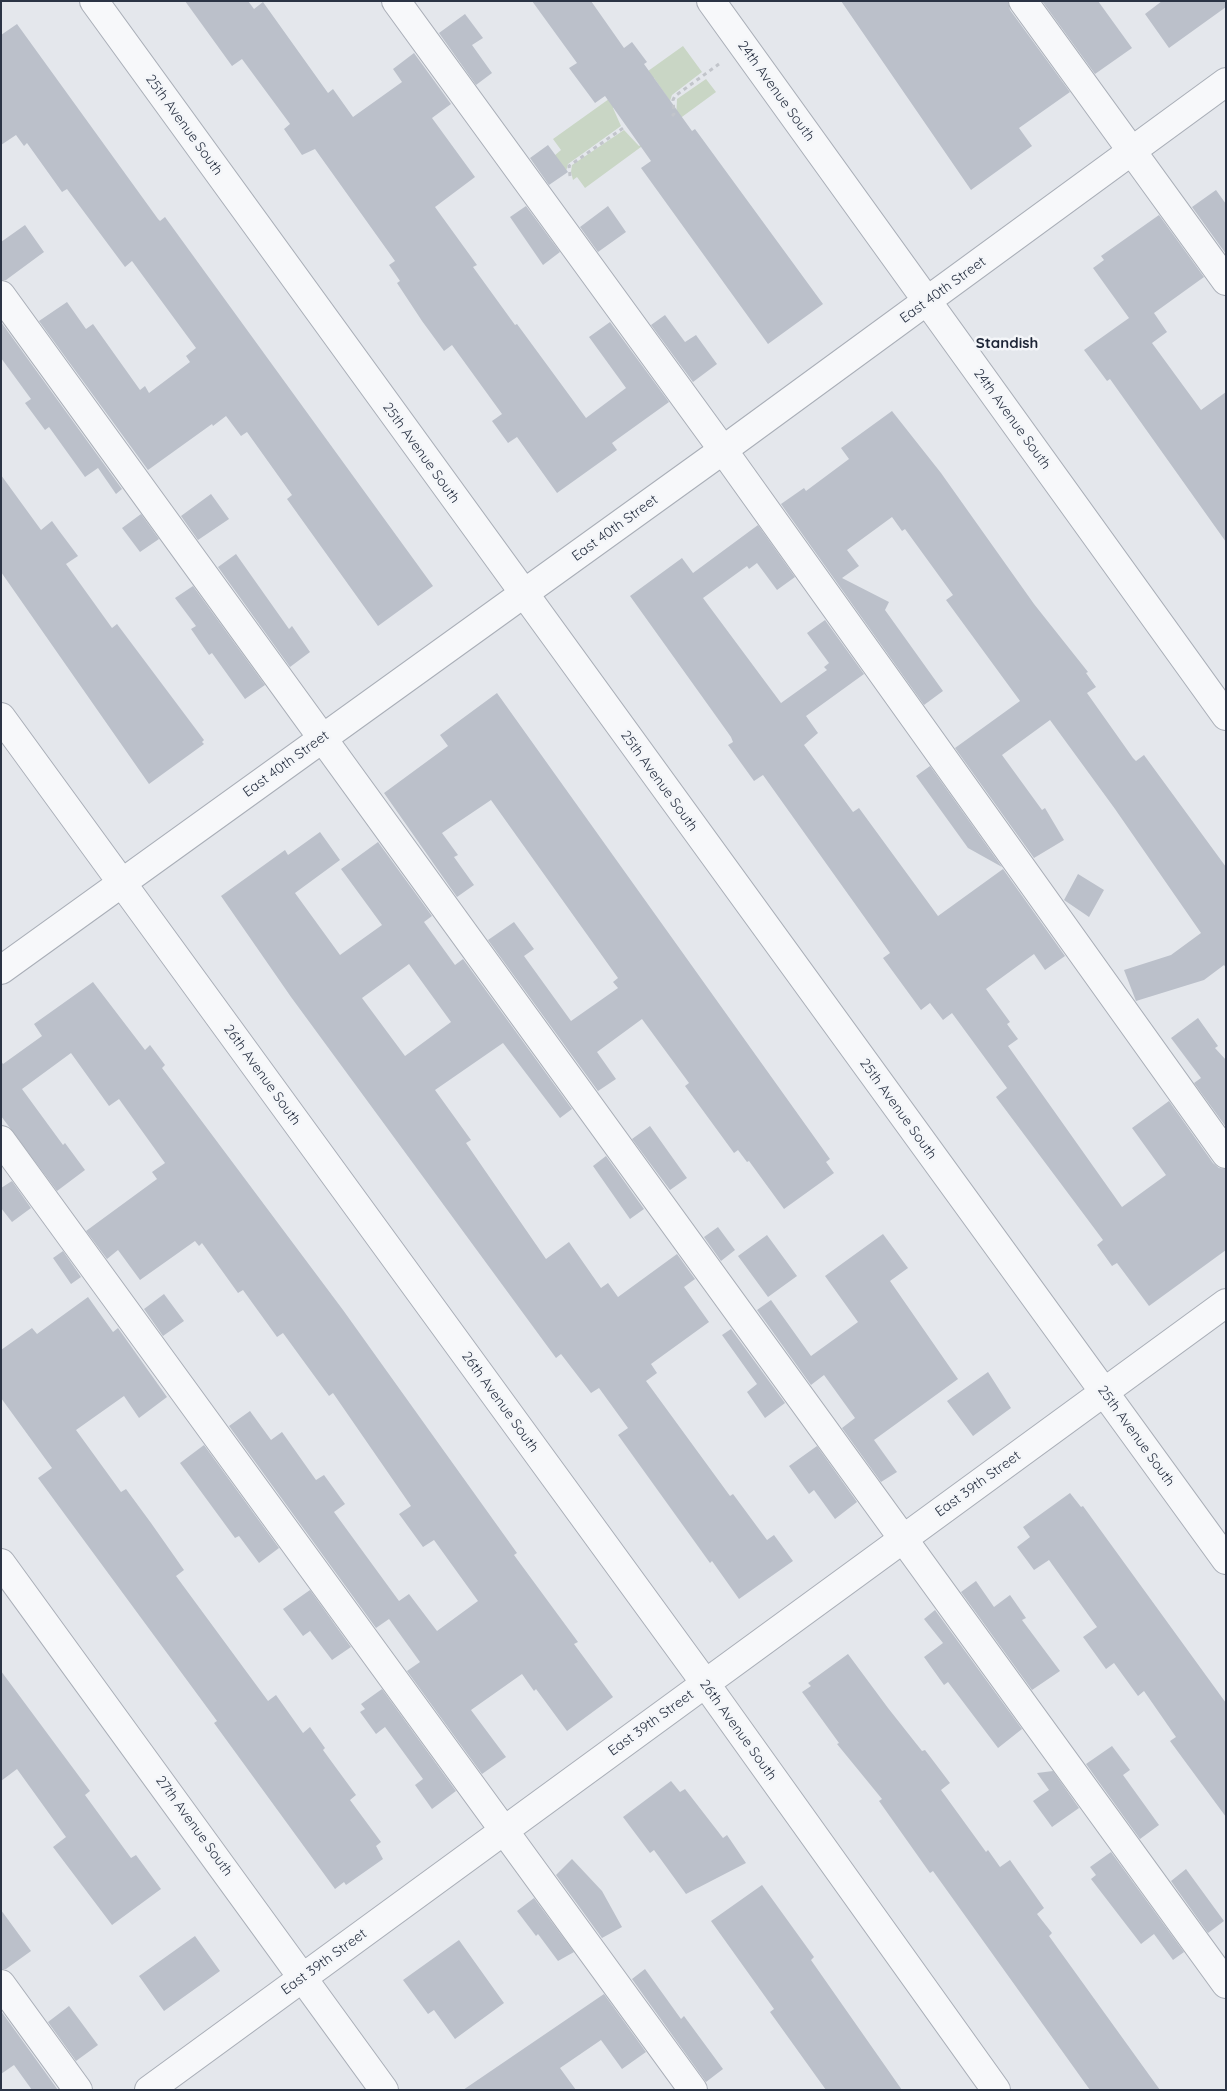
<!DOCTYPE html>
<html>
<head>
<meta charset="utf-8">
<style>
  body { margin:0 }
  #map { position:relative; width:1227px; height:2091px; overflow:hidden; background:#e4e7ec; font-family:Quicksand,sans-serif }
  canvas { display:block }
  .frame { position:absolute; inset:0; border:2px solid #2b3445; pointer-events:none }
</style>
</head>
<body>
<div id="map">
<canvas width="1227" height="2091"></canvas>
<div class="frame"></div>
</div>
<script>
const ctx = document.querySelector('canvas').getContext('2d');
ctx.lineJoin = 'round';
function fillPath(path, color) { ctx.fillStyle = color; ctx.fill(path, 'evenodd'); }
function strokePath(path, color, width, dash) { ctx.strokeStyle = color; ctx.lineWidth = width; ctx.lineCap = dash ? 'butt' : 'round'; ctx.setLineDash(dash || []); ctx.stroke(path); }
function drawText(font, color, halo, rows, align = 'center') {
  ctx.font = font + ' Quicksand,sans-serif'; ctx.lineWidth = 5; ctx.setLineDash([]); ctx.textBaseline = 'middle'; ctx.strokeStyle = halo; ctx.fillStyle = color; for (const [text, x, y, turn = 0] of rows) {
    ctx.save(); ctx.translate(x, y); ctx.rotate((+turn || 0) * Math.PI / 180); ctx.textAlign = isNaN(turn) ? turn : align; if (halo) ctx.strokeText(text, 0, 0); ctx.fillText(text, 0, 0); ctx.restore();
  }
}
const green = new Path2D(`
  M 683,46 L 702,72 L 672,95 L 670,101 L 654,78 L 613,108 L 621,126 L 568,164 L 566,172 L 554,156 L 561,150 L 553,139 Z
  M 706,79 L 716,92 L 585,188 L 577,177 L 573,180 L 571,172 L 572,165 L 624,130 L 639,146 L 676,120 L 677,99 Z`);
const building = new Path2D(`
  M 185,1 L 248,1 L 254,9 L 263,2 L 328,93 L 333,89 L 353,117 L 402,82 L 393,69 L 414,53 L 451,104 L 432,118 L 475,177 L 435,207 L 477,265 L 473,267 L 515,325 L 517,324 L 586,418 L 626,388 L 589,337 L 610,322 L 669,402 L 612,443 L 617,450 L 557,493 L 517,437 L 508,443 L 492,421 L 502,414 L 452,345 L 444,351 L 422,321 L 397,283 L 400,281 L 389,265 L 395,261 L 315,149 L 302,155 L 284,129 L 290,124 L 242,59 L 232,66 Z
  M 532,1 L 591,1 L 624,48 L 632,42 L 647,62 L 644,64 L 692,131 L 695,129 L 823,304 L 768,344 L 641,168 L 651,161 L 605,96 L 595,103 L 569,68 L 577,63 Z
  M 841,1 L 1008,1 L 1010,10 L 1070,92 L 1019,128 L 1032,146 L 971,190 Z
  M 1042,1 L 1098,1 L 1132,48 L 1095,74 Z
  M 1162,1 L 1226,1 L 1226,7 L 1169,48 L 1145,14 Z
  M 465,14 L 483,38 L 472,45 L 492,73 L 476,85 L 439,33 Z
  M 17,24 L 158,219 L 160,221 L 165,217 L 433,586 L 378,626 L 287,499 L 292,495 L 247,432 L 241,436 L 226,416 L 213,426 L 212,424 L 148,470 L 39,321 L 67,302 L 86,329 L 93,324 L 140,390 L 145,386 L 149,393 L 190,362 L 186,356 L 196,348 L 132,261 L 125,267 L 67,189 L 62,192 L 27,143 L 24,146 L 16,135 L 1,145 L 1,35 Z
  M 548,145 L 568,172 L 549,185 L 530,158 Z
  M 1216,190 L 1226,204 L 1226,254 L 1192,207 Z
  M 526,206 L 560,252 L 543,265 L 510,217 Z
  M 608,206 L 626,232 L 598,252 L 580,227 Z
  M 1159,215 L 1204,277 L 1154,313 L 1167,332 L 1152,343 L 1201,410 L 1226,392 L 1226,542 L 1110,379 L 1107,381 L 1084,350 L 1129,318 L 1093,268 L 1104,260 L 1101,256 Z
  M 25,225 L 44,252 L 6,280 L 1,280 L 1,242 Z
  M 665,315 L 685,342 L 696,335 L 717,364 L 693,382 L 651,325 Z
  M 1,322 L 122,489 L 116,494 L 98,468 L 85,477 L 49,427 L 45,430 L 25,403 L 31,399 L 1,358 Z
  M 892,411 L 941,473 L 1034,604 L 1088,672 L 1086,673 L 1096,687 L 1087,693 L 1133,758 L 1136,761 L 1144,755 L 1226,867 L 1226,968 L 1224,965 L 1204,980 L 1136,1001 L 1124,970 L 1171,955 L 1201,933 L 1115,809 L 1050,720 L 1002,755 L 1042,810 L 1045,808 L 1064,840 L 1034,858 L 955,748 L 1020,701 L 946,600 L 953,595 L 905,529 L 902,531 L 892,517 L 847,550 L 859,566 L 842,578 L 889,602 L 885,610 L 943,691 L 924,705 L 781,504 L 804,488 L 806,491 L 849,459 L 841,448 Z
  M 1,475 L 41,530 L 52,521 L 60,532 L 78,556 L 66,564 L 112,628 L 117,624 L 204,740 L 202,742 L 204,744 L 149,784 L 1,572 Z
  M 211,494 L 229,519 L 198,540 L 181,516 Z
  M 141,514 L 159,539 L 140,552 L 122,528 Z
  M 758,525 L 795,577 L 777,590 L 757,563 L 749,569 L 747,566 L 703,598 L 781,703 L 827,670 L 824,667 L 829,663 L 807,633 L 825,620 L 864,674 L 806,716 L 818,733 L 804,745 L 853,812 L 859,808 L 938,916 L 1003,869 L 1065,956 L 1045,970 L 1034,954 L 986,989 L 1010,1022 L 1007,1024 L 1018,1039 L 1008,1046 L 1122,1207 L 1166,1175 L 1132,1128 L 1169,1101 L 1213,1163 L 1219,1168 L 1226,1169 L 1226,1250 L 1149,1306 L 1117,1263 L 1112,1266 L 1097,1245 L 1103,1240 L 996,1097 L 1007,1088 L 952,1013 L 943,1020 L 930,1003 L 921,1010 L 883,958 L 890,953 L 763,775 L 754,781 L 728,745 L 733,742 L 731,737 L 630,596 L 682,558 L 693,573 Z
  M 236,554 L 289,629 L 292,626 L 310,652 L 290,667 L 218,567 Z
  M 193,586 L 265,685 L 245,699 L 212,653 L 209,655 L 191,629 L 196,626 L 175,598 Z
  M 497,693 L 830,1159 L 826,1162 L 834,1173 L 784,1209 L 749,1161 L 747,1162 L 738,1150 L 734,1153 L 685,1086 L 689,1083 L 642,1019 L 597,1052 L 616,1079 L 598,1091 L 488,940 L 514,922 L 534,949 L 524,956 L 571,1021 L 618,988 L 613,982 L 618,978 L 491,800 L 442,833 L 458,855 L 454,857 L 474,885 L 457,897 L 384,793 L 448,746 L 440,735 Z
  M 930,766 L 1002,867 L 968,848 L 916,776 Z
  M 320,832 L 340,860 L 295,893 L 340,955 L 382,925 L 341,869 L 378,842 L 432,916 L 424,922 L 455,965 L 463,959 L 572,1109 L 560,1118 L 503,1043 L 435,1090 L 471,1140 L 466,1143 L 546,1259 L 569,1242 L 601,1288 L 608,1283 L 618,1297 L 677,1254 L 695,1279 L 684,1287 L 709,1322 L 651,1364 L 657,1373 L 646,1381 L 730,1496 L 733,1494 L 767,1540 L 774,1535 L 793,1561 L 739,1599 L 712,1561 L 710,1563 L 618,1435 L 628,1428 L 599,1388 L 591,1393 L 561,1354 L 556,1358 L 291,997 L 221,896 L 285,850 L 288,855 ZM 409,964 L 451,1022 L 405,1056 L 362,998 Z
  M 1078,874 L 1104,890 L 1089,917 L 1064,900 Z
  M 93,982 L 145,1050 L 150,1045 L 165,1065 L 162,1068 L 343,1310 L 517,1553 L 514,1555 L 578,1642 L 574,1644 L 613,1697 L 567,1731 L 536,1689 L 534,1691 L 522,1674 L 471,1710 L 506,1757 L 482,1774 L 407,1671 L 420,1662 L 389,1619 L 376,1628 L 229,1426 L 250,1411 L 271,1440 L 282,1432 L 316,1480 L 324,1475 L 345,1504 L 334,1512 L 399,1601 L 409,1594 L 437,1631 L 478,1601 L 434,1540 L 423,1547 L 399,1514 L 411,1506 L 333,1393 L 329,1396 L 283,1333 L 277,1337 L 243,1290 L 238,1293 L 202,1243 L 199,1246 L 195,1241 L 140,1280 L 118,1250 L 107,1259 L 86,1231 L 157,1179 L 152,1172 L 165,1163 L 119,1099 L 109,1106 L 71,1053 L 22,1089 L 63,1145 L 65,1143 L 85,1170 L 57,1191 L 1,1116 L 1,1061 L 3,1064 L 42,1036 L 34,1024 Z
  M 1198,1018 L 1218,1046 L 1215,1048 L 1226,1060 L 1226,1127 L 1194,1083 L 1201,1078 L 1171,1038 Z
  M 650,1126 L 687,1178 L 670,1190 L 632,1139 Z
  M 606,1156 L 644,1209 L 630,1219 L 593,1166 Z
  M 12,1181 L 31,1208 L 12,1222 L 1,1208 L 1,1188 Z
  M 718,1227 L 735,1250 L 721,1261 L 704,1237 Z
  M 883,1234 L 908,1268 L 890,1281 L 958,1379 L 874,1440 L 897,1472 L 881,1482 L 842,1428 L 855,1418 L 824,1375 L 811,1385 L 757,1310 L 771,1300 L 811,1356 L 858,1322 L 825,1276 Z
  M 767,1235 L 797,1276 L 768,1297 L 738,1256 Z
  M 63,1251 L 81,1277 L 71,1284 L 53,1258 Z
  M 164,1294 L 184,1321 L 163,1336 L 144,1309 Z
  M 88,1297 L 113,1332 L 118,1328 L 167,1397 L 139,1418 L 124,1396 L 76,1430 L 121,1492 L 126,1489 L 151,1523 L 184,1570 L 176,1576 L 268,1701 L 276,1695 L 303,1733 L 310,1727 L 325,1748 L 323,1750 L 356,1795 L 350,1800 L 381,1842 L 376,1846 L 383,1859 L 346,1885 L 344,1882 L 335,1889 L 214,1723 L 217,1721 L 38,1478 L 52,1468 L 1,1398 L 1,1350 L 32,1328 L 37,1334 Z
  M 731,1329 L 785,1403 L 765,1418 L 747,1392 L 757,1384 L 722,1335 Z
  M 988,1372 L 1011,1408 L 973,1436 L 947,1401 Z
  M 204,1445 L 279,1548 L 259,1563 L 239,1536 L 235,1538 L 180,1463 Z
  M 817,1446 L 857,1502 L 835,1519 L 814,1490 L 809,1494 L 789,1466 Z
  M 1070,1493 L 1081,1507 L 1083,1506 L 1226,1703 L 1226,1817 L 1170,1741 L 1176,1737 L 1144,1691 L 1138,1696 L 1114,1663 L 1106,1669 L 1083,1637 L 1097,1627 L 1049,1560 L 1034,1570 L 1017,1547 L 1030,1537 L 1023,1527 Z
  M 976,1581 L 994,1607 L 1010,1595 L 1026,1618 L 1022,1620 L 1060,1671 L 1032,1690 L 961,1592 Z
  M 310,1590 L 351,1647 L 332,1660 L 310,1631 L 303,1636 L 283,1609 Z
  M 935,1610 L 1022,1729 L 998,1748 L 948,1682 L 944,1685 L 924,1657 L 943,1643 L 924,1619 Z
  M 848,1654 L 888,1708 L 922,1751 L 925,1750 L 950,1783 L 941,1790 L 986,1852 L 988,1850 L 1000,1867 L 1010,1860 L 1044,1908 L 1037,1914 L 1052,1933 L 1049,1936 L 1160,2090 L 1090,2090 L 933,1871 L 930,1873 L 879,1801 L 882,1799 L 837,1744 L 839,1743 L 802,1692 L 811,1686 L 808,1683 Z
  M 1,1671 L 90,1791 L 85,1795 L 131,1858 L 136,1855 L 161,1889 L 112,1925 L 53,1847 L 66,1837 L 17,1769 L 1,1781 Z
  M 382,1689 L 456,1791 L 432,1809 L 415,1785 L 423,1779 L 385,1727 L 376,1734 L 360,1712 L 365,1709 L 361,1704 Z
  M 1112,1746 L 1130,1770 L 1123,1775 L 1159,1825 L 1140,1839 L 1086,1764 Z
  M 1053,1771 L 1079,1808 L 1052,1827 L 1033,1801 L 1049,1790 L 1037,1773 Z
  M 671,1781 L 680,1792 L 685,1789 L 723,1838 L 727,1835 L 746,1863 L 686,1894 L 654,1850 L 650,1853 L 623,1817 Z
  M 1111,1852 L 1184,1952 L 1173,1960 L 1154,1934 L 1141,1944 L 1091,1879 L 1096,1875 L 1090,1867 Z
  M 572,1859 L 602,1891 L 622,1927 L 602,1938 L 556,1875 Z
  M 1186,1869 L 1224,1921 L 1208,1933 L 1171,1881 Z
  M 762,1885 L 814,1957 L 811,1960 L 902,2090 L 826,2090 L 770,2012 L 774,2009 L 711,1921 Z
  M 534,1898 L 574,1952 L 558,1961 L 538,1934 L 536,1936 L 517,1911 Z
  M 1,1910 L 31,1951 L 6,1969 L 1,1969 Z
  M 195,1936 L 220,1971 L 164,2011 L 139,1976 Z
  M 459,1940 L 504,2003 L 455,2039 L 434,2010 L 428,2014 L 403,1980 Z
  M 645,1969 L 681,2019 L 684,2016 L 723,2069 L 706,2082 L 632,1979 Z
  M 604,1994 L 646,2052 L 622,2069 L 601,2040 L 560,2068 L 576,2090 L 463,2090 Z
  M 69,2006 L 98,2045 L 76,2061 L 48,2022 Z
  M 1,2011 L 58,2090 L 32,2090 L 14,2065 L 1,2074 Z`);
const path = new Path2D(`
  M 672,116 L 674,114 L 673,100 L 675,96 L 719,64
  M 570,176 L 569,166 L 626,126`);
const minor = new Path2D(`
  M 94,1 L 1226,1560
  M 396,1 L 723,450 L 1226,1154
  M 711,1 L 1226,716
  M 1023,1 L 1226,281
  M 1,295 L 1226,1984
  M 1,717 L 705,1683 L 996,2090
  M 1,970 L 723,450 L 1226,82
  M 1,1140 L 693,2090
  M 1,1563 L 384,2090
  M 1,1984 L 78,2090
  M 149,2090 L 1226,1303`);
const streetNames = [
  ["24th Avenue South",776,91,54],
  ["25th Avenue South",184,125,54],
  ["East 40th Street",943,290,-36],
  ["24th Avenue South",1012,419,54],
  ["25th Avenue South",421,453,54],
  ["East 40th Street",615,528,-36],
  ["East 40th Street",286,764,-36],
  ["25th Avenue South",659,781,54],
  ["26th Avenue South",262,1075,54],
  ["25th Avenue South",898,1109,54],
  ["26th Avenue South",500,1402,54],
  ["25th Avenue South",1136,1436,54],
  ["East 39th Street",978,1484,-36],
  ["East 39th Street",651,1723,-36],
  ["26th Avenue South",738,1730,54],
  ["27th Avenue South",194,1826,54],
  ["East 39th Street",324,1962,-36]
];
const neighbourhoodNames = [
  ["Standish",1007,343]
];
fillPath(green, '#c9d6c5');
fillPath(building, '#bbc0ca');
strokePath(minor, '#a9aeb7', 30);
strokePath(path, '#c2c5cb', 3, [4, 4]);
strokePath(minor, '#f7f8fa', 28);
drawText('14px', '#2b3445', '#f4f6f9', streetNames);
drawText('bold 15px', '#1d2536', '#f4f6f9', neighbourhoodNames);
</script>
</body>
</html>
